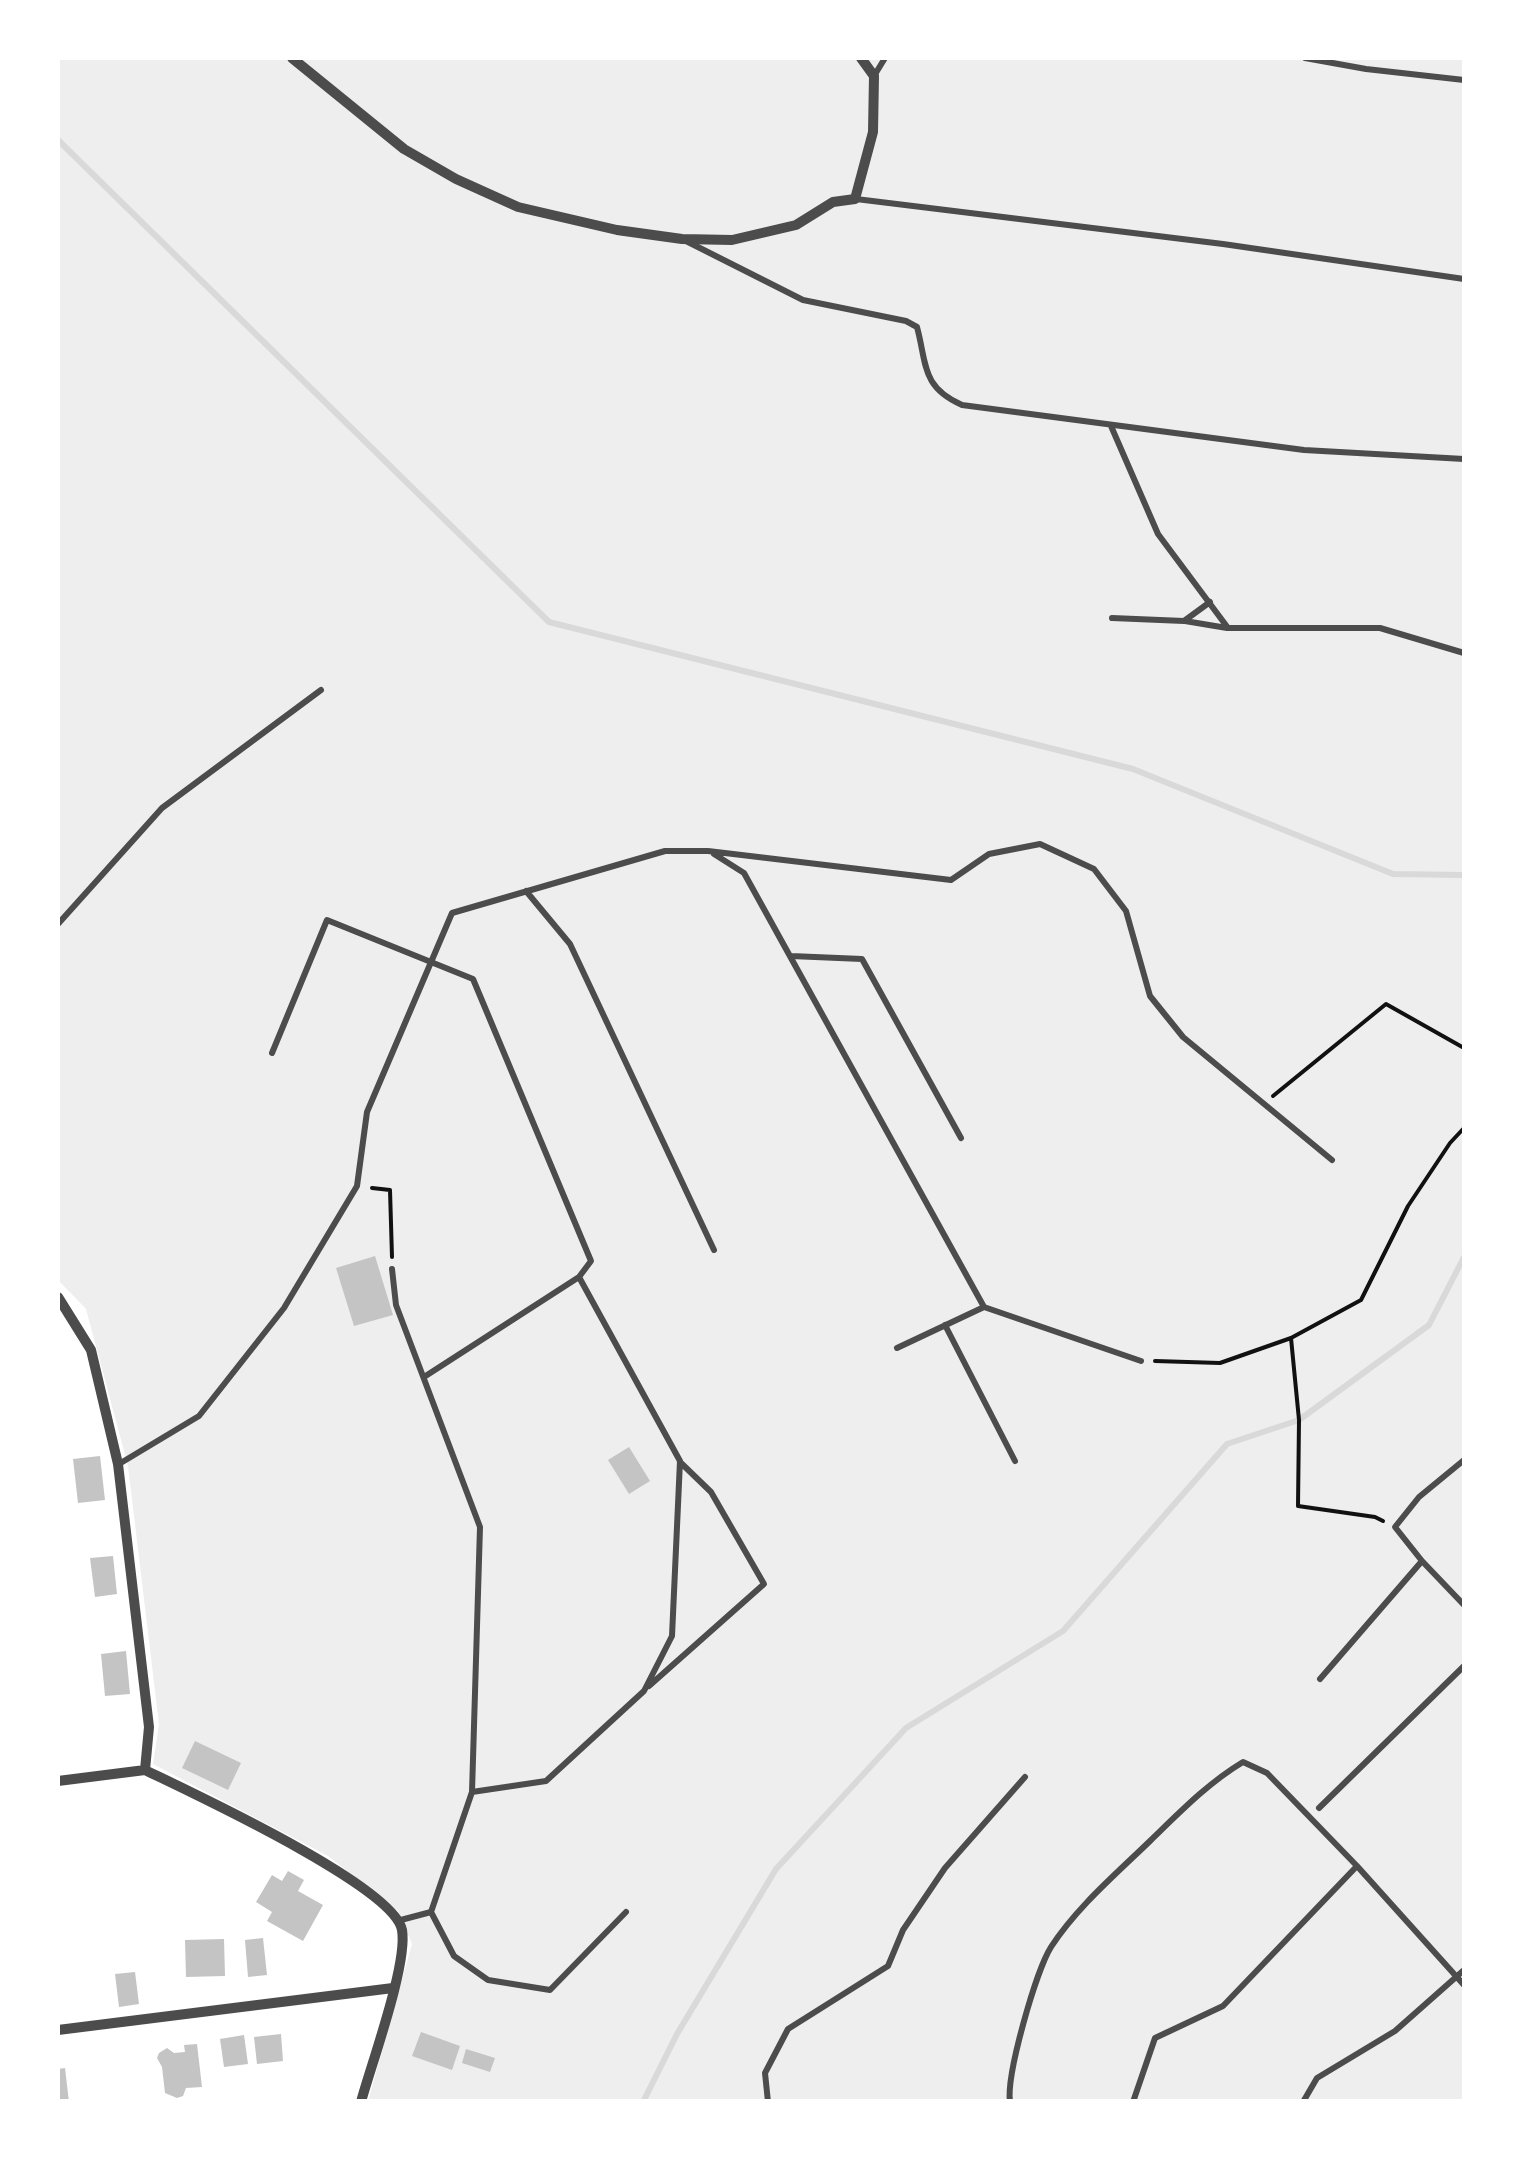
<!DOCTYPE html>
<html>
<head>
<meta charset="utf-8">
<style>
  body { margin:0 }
  #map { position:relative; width:1522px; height:2159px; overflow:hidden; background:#fff; font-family:Overpass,sans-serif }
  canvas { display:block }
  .frame { position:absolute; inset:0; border:60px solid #fff; pointer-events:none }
</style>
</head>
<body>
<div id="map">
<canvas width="1522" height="2159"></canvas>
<div class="frame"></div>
</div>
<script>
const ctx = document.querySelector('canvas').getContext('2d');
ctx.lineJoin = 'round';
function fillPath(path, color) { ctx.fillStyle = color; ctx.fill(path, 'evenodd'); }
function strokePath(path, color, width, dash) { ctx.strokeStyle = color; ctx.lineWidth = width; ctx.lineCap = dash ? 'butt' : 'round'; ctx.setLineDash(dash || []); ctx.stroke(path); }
const green = new Path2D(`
  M 58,58 L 1464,58 L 1464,2101 L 368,2101 L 412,1944 L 398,1911 L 328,1856 L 153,1764 L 159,1724 L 128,1466 L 86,1309 L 58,1280 Z`);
const stream = new Path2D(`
  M 58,140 L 549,622 L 1133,769 L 1393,874 L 1464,875
  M 643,2102 L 677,2034 L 776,1869 L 906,1728 L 1063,1631 L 1227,1444 L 1299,1420 L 1429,1325 L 1464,1257`);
const building = new Path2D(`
  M 375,1256 L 393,1315 L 354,1326 L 336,1268 Z
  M 629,1447 L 650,1481 L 629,1494 L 608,1460 Z
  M 100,1456 L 105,1500 L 78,1503 L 73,1459 Z
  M 113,1556 L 117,1594 L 95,1597 L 90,1558 Z
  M 126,1651 L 130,1694 L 105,1696 L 101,1654 Z
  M 195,1741 L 241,1763 L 228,1790 L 182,1768 Z
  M 288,1871 L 304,1880 L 298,1891 L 323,1905 L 303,1941 L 267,1921 L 272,1912 L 256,1902 L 272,1875 L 282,1881 Z
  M 263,1938 L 267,1975 L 248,1977 L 245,1940 Z
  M 224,1939 L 225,1976 L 186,1977 L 185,1940 Z
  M 135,1972 L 139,2004 L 119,2007 L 115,1974 Z
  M 421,2032 L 460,2046 L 452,2070 L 412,2056 Z
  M 281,2034 L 283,2061 L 257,2064 L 254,2037 Z
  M 244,2035 L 248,2064 L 224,2067 L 220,2039 Z
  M 197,2044 L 202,2087 L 186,2088 L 183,2096 L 177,2098 L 165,2093 L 162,2067 L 157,2058 L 159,2053 L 167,2048 L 174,2053 L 185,2052 L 184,2045 Z
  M 466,2049 L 495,2058 L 490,2072 L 462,2063 Z
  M 65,2068 L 69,2102 L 58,2102 L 58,2069 Z`);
const path = new Path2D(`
  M 1273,1096 L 1386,1004 L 1464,1048
  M 372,1188 L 390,1190 L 392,1257
  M 1291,1338 L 1299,1420 L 1298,1506 L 1375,1517 L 1383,1521
  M 1155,1361 L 1220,1363 L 1291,1338 L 1361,1300 L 1408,1206 L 1450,1143 L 1464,1128`);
const service = new Path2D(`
  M 1305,58 L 1366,69 L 1464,80
  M 874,76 L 885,58
  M 856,199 L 1223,244 L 1464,279
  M 684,240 L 803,300 L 906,321 L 917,327 C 927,364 921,387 962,405 L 1304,450 L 1464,459
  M 1111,426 L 1158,534 L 1228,628 L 1380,628 L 1464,653
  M 1112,618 L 1184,621 L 1210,602
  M 1185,621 L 1227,628
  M 714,854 L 744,873 L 984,1307 L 1141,1361
  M 526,891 L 570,944 L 714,1250
  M 58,924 L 162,808 L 321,690
  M 791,956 L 862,959 L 961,1138
  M 272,1053 L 327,920 L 473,979 L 591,1261 L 579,1277 L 680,1461 L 672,1636 L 644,1691 L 546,1781 L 472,1792
  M 392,1269 L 396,1305 L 480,1527 L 472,1792 L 431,1912 L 397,1921
  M 945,1325 L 1015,1461
  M 897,1348 L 984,1307
  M 424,1377 L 579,1277
  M 1464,1460 L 1419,1497 L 1395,1527 L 1422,1561 L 1464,1605
  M 119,1464 L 199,1416 L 284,1308 L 357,1186 L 367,1112 L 452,913 L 665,851 L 708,851 L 951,880 L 989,854 L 1040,844 L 1094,869 L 1126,911 L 1150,996 L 1183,1037 L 1332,1160
  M 1320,1679 L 1422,1561
  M 649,1686 L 764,1584 L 711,1492 L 680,1462
  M 1319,1808 L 1464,1666
  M 431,1912 L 454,1956 L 488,1980 L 550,1990 L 626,1912
  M 768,2102 L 765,2073 L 788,2029 L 888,1966 L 903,1930 L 945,1868 L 1025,1777
  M 1010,2102 C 1006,2075 1036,1971 1051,1947 C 1077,1907 1116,1874 1150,1841 C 1180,1812 1208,1783 1243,1762 L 1267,1773 L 1357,1866 L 1464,1985
  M 1133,2102 L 1155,2038 L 1223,2006 L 1357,1866
  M 1303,2102 L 1317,2078 L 1395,2031 L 1464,1970`);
const minor = new Path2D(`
  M 292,58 L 404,149 L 456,179 L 518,207 L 617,230 L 682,239 L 732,240 L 796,225 L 833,202 L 855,199 L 873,132 L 874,76 L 861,58
  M 58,1297 L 91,1350 L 118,1464 L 149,1727 L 145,1770 C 190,1792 394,1886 402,1930 C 408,1964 371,2065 361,2102
  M 58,1781 L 145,1770
  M 58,2030 L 393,1988`);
fillPath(green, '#eee');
strokePath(stream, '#d9d9d9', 6);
fillPath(building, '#c4c4c4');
strokePath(path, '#111', 4);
strokePath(service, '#4c4c4c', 6);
strokePath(minor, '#4c4c4c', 10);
</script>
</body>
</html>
